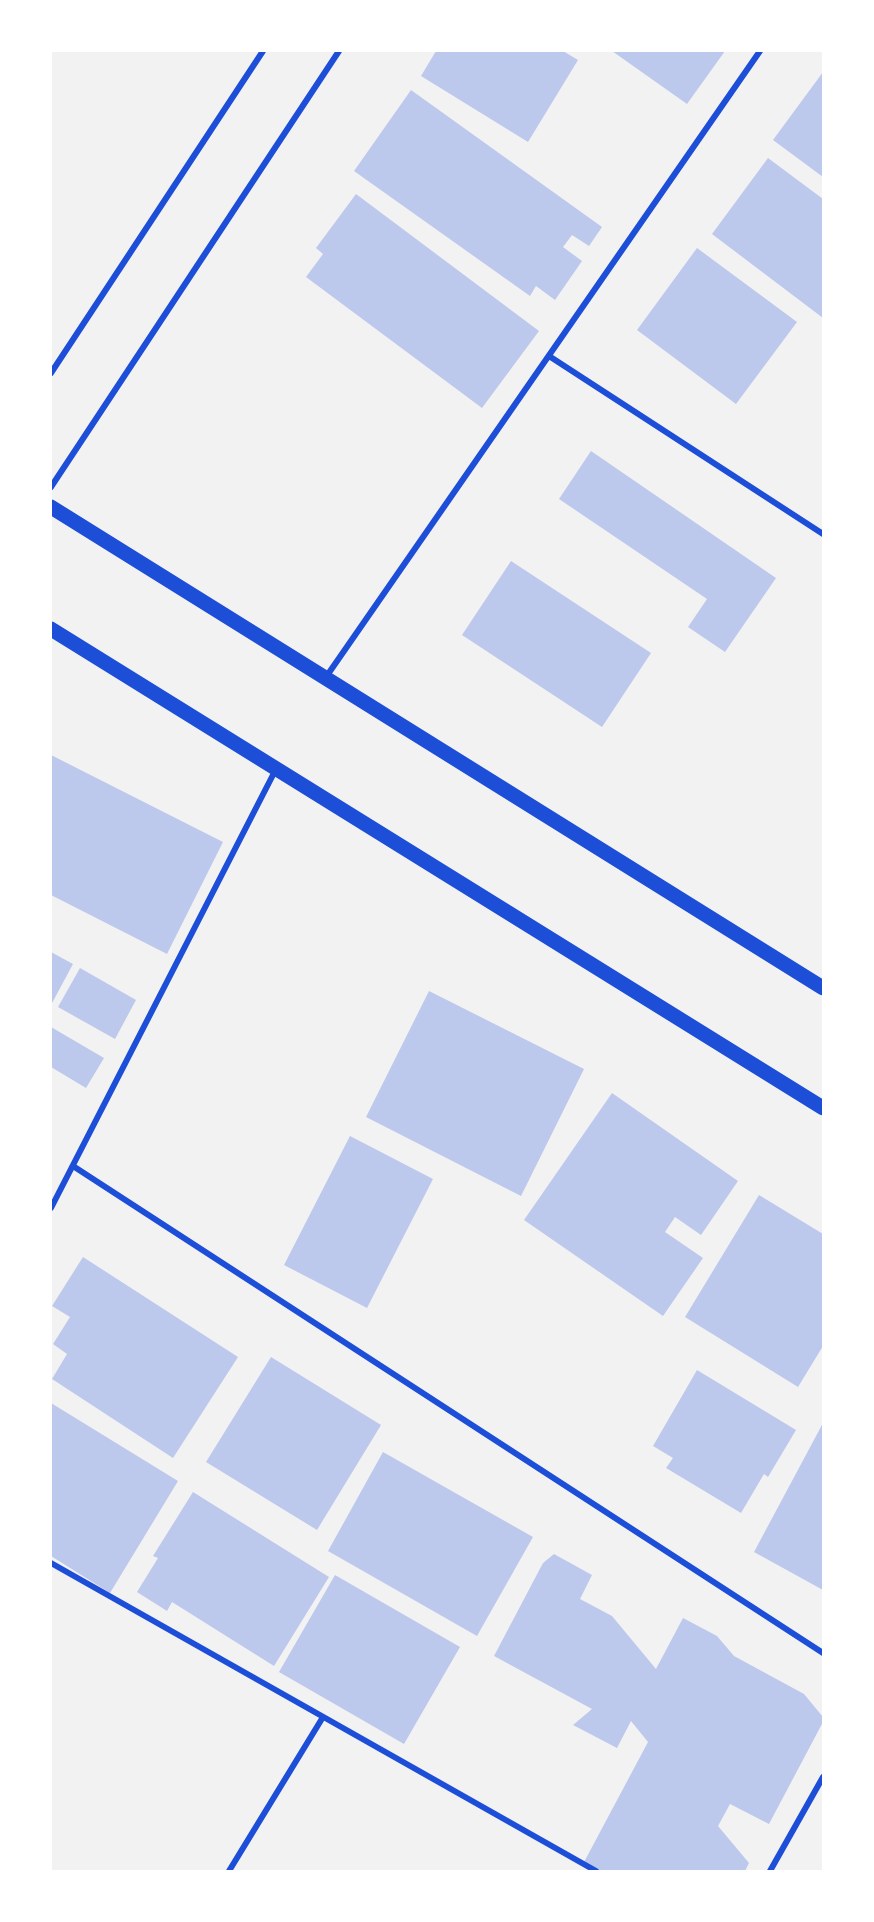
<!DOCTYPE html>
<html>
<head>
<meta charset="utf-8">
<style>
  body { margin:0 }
  #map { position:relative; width:874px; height:1922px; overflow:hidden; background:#f2f2f2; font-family:"DM Sans",sans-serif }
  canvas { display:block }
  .frame { position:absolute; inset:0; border:52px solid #fff; pointer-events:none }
</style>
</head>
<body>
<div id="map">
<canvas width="874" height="1922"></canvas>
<div class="frame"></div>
</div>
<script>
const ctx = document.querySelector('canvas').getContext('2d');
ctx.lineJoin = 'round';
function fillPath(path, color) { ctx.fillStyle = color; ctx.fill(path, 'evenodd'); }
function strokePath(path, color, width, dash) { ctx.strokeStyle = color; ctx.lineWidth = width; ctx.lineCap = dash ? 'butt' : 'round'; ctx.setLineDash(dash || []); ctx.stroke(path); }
const building = new Path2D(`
  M 436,51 L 563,51 L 578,60 L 528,142 L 421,76 Z
  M 612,51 L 725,51 L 687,104 Z
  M 823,72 L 823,177 L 773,140 Z
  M 411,90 L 602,227 L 589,246 L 572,235 L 563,247 L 582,261 L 555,300 L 536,286 L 530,296 L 354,171 Z
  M 768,158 L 823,199 L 823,318 L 712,234 Z
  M 356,194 L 539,331 L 482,408 L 306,277 L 323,254 L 316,248 Z
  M 697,248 L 797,322 L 736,404 L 637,330 Z
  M 591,451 L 776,578 L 725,652 L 688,627 L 707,599 L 559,499 Z
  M 511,561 L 651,653 L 602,727 L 462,635 Z
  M 51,755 L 223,842 L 167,954 L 51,895 Z
  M 51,952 L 73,964 L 51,1005 Z
  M 80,968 L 136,1000 L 115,1039 L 58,1007 Z
  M 429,991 L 584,1069 L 521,1196 L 366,1117 Z
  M 51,1027 L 104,1058 L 86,1088 L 51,1067 Z
  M 612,1093 L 738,1181 L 701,1235 L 675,1217 L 665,1232 L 703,1258 L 663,1316 L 524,1220 Z
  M 350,1136 L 433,1179 L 367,1308 L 284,1265 Z
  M 759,1195 L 823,1234 L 823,1346 L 798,1387 L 685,1317 Z
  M 83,1257 L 238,1357 L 173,1458 L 52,1379 L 67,1354 L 53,1344 L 70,1317 L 52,1306 Z
  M 271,1357 L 381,1425 L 317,1530 L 206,1462 Z
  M 697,1370 L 796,1430 L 768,1477 L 764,1474 L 741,1513 L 666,1468 L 673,1458 L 653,1446 Z
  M 51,1403 L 178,1481 L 110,1593 L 51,1556 Z
  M 823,1423 L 823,1590 L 754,1552 Z
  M 383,1452 L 533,1537 L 477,1636 L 328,1551 Z
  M 193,1492 L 329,1577 L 274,1666 L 172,1602 L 167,1611 L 137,1592 L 158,1558 L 153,1556 Z
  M 554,1554 L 592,1575 L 580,1599 L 612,1616 L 656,1669 L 683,1618 L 717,1636 L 734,1656 L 804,1694 L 823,1717 L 823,1722 L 769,1824 L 730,1804 L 718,1826 L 749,1863 L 745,1871 L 595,1871 L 583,1864 L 648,1742 L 631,1721 L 617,1748 L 573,1725 L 592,1709 L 494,1656 L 543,1563 Z
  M 335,1575 L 460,1647 L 404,1744 L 279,1672 Z`);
const minor = new Path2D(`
  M 549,356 L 823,534
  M 51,373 L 263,51
  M 51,487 L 339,51
  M 326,677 L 760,51
  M 73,1166 L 823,1653
  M 51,1208 L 276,769
  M 51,1563 L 596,1871
  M 229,1871 L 323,1717
  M 770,1871 L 823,1777`);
const primary = new Path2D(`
  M 51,507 L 823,988
  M 51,629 L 823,1108`);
fillPath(building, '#bdc9ec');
strokePath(minor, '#1d4ed8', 6);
strokePath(primary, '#1d4ed8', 15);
</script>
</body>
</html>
